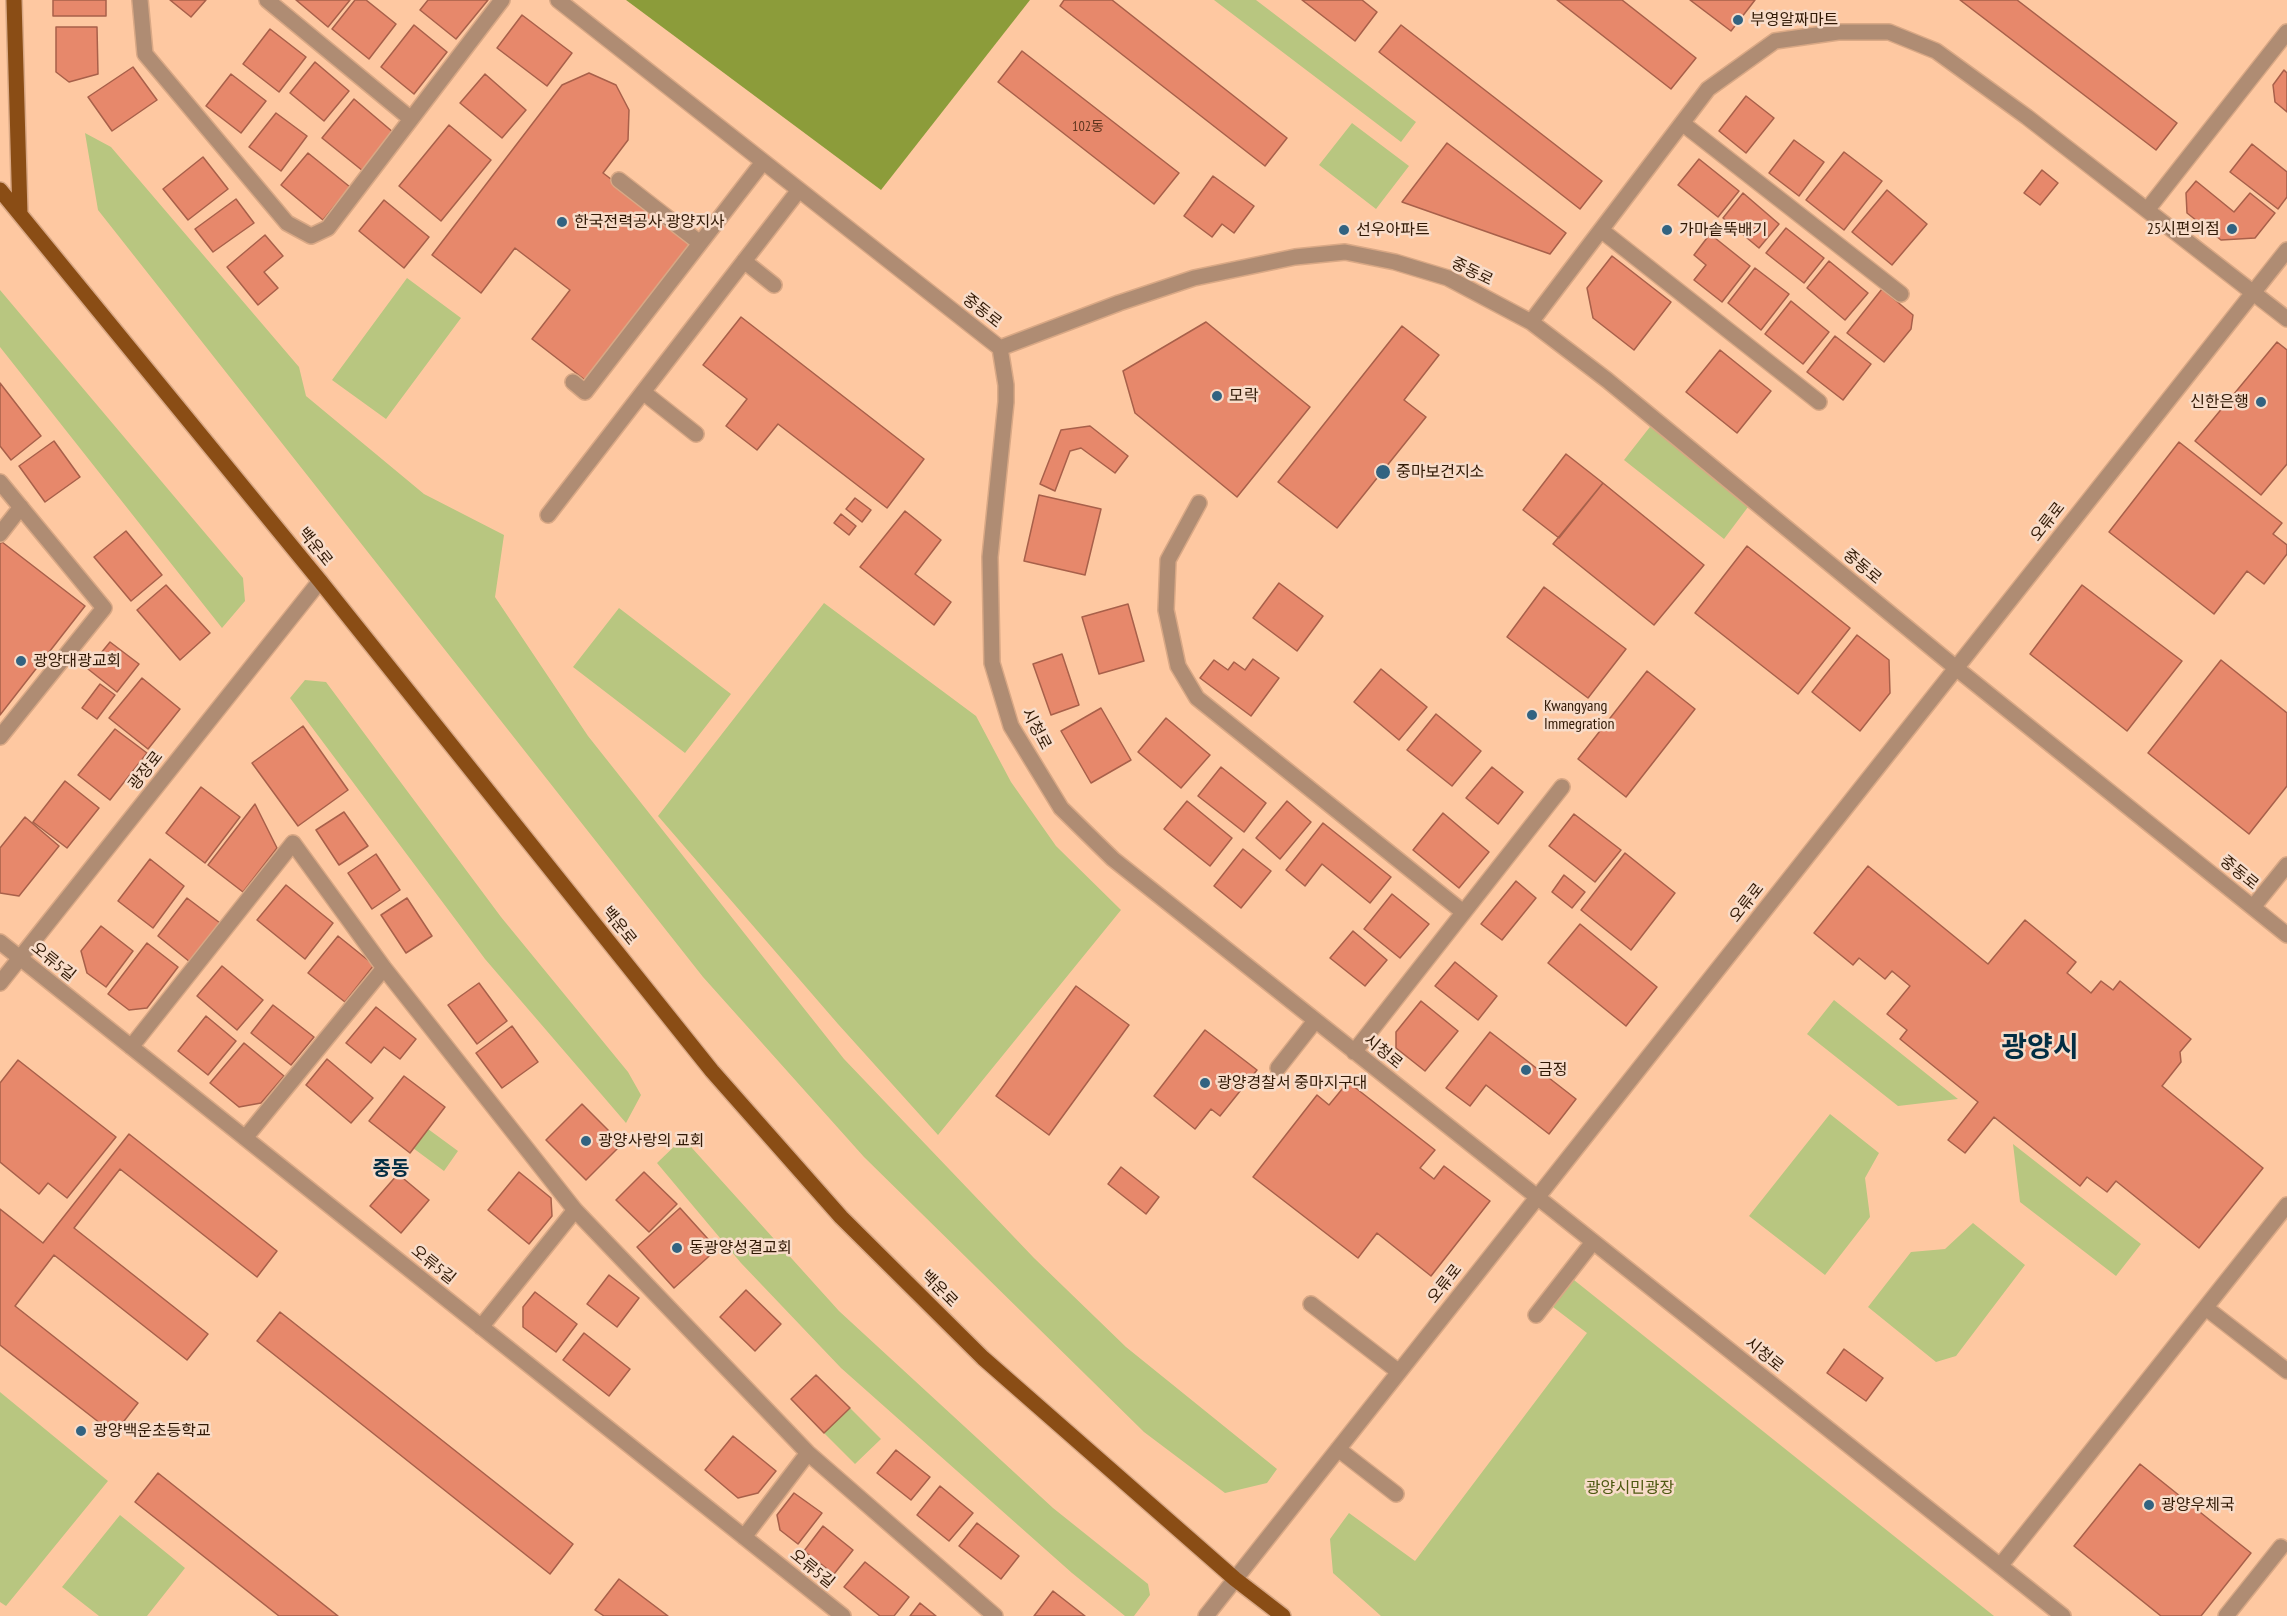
<!DOCTYPE html>
<html>
<head>
<meta charset="utf-8">
<style>
  body { margin:0 }
  canvas { display:block; background:#fec8a1 }
</style>
</head>
<body>
<canvas width="2287" height="1616"></canvas>
<script>
const ctx = document.querySelector('canvas').getContext('2d');
ctx.lineJoin = 'round';
function fillPath(path, color) { ctx.fillStyle = color; ctx.fill(path, 'evenodd'); }
function strokePath(path, color, width, dash) { ctx.strokeStyle = color; ctx.lineWidth = width; ctx.lineCap = dash ? 'butt' : 'round'; ctx.setLineDash(dash || []); ctx.stroke(path); }
function drawText(font, color, halo, rows, align = 'center') {
  ctx.font = font + ' "PT Sans Narrow","Noto Sans KR",sans-serif'; ctx.lineWidth = 5; ctx.setLineDash([]); ctx.textBaseline = 'middle'; ctx.strokeStyle = halo; ctx.fillStyle = color; for (const [text, x, y, turn = 0] of rows) {
    ctx.save(); ctx.translate(x, y); ctx.rotate((+turn || 0) * Math.PI / 180); ctx.textAlign = isNaN(turn) ? turn : align; if (halo) ctx.strokeText(text, 0, 0); ctx.fillText(text, 0, 0); ctx.restore();
  }
}
const green = new Path2D(`
  M 1214,0 L 1256,0 L 1416,122 L 1401,142 Z
  M 1352,123 L 1409,166 L 1376,209 L 1319,165 Z
  M 85,133 L 111,147 L 299,367 L 306,396 L 424,494 L 504,535 L 495,597 L 588,736 L 844,1059 L 1034,1258 L 1126,1347 L 1277,1469 L 1267,1483 L 1225,1493 L 1144,1432 L 864,1157 L 703,977 L 98,210 Z
  M 407,278 L 461,318 L 386,419 L 332,380 Z
  M 0,290 L 243,578 L 245,601 L 222,628 L 0,347 Z
  M 1653,423 L 1751,503 L 1724,539 L 1624,460 Z
  M 824,603 L 976,716 L 1011,782 L 1056,846 L 1121,910 L 938,1135 L 838,1024 L 658,816 Z
  M 619,608 L 731,694 L 685,753 L 573,667 Z
  M 305,680 L 326,682 L 501,917 L 628,1072 L 641,1095 L 626,1123 L 485,959 L 290,698 Z
  M 1834,1000 L 1958,1099 L 1898,1106 L 1807,1034 Z
  M 1830,1114 L 1879,1153 L 1865,1178 L 1870,1217 L 1825,1275 L 1749,1216 Z
  M 428,1129 L 458,1151 L 444,1171 L 413,1148 Z
  M 683,1138 L 839,1311 L 1053,1508 L 1148,1584 L 1150,1595 L 1134,1616 L 1125,1616 L 1072,1573 L 841,1368 L 741,1263 L 657,1163 Z
  M 2013,1144 L 2141,1244 L 2116,1276 L 2020,1202 Z
  M 1973,1223 L 2025,1265 L 1956,1356 L 1936,1362 L 1868,1307 L 1911,1252 L 1945,1249 Z
  M 1574,1280 L 1994,1616 L 1381,1616 L 1333,1573 L 1330,1539 L 1349,1513 L 1415,1561 L 1587,1333 L 1553,1307 Z
  M 0,1392 L 108,1481 L 6,1606 L 0,1602 Z
  M 850,1408 L 881,1439 L 855,1464 L 824,1433 Z
  M 120,1515 L 185,1568 L 147,1616 L 99,1616 L 62,1587 Z`);
const forest = new Path2D(`
  M 626,0 L 1030,0 L 881,190 Z`);
const building = new Path2D(`
  M 53,0 L 106,0 L 106,16 L 53,16 Z
  M 170,0 L 206,0 L 191,17 Z
  M 296,0 L 350,0 L 328,27 Z
  M 355,0 L 366,0 L 396,24 L 369,59 L 332,29 Z
  M 428,0 L 488,0 L 456,39 L 420,10 Z
  M 1064,0 L 1112,0 L 1287,138 L 1265,166 L 1060,6 Z
  M 1302,0 L 1362,0 L 1377,12 L 1355,41 Z
  M 1557,0 L 1622,0 L 1696,58 L 1671,89 Z
  M 1690,0 L 1755,0 L 1731,31 Z
  M 1960,0 L 2017,0 L 2177,123 L 2156,150 Z
  M 522,15 L 572,53 L 547,86 L 497,48 Z
  M 414,25 L 447,52 L 414,94 L 381,67 Z
  M 1401,25 L 1602,181 L 1580,209 L 1379,52 Z
  M 56,27 L 97,27 L 98,74 L 69,82 L 56,72 Z
  M 270,29 L 306,57 L 279,92 L 243,64 Z
  M 1022,51 L 1179,173 L 1154,204 L 998,82 Z
  M 315,62 L 349,91 L 324,121 L 290,93 Z
  M 133,67 L 157,100 L 112,131 L 88,97 Z
  M 2284,70 L 2287,73 L 2287,112 L 2275,102 L 2273,85 Z
  M 589,73 L 616,85 L 629,110 L 628,140 L 603,173 L 692,241 L 585,380 L 532,339 L 570,290 L 515,248 L 481,293 L 432,255 L 562,85 Z
  M 231,74 L 266,101 L 241,133 L 206,106 Z
  M 485,74 L 526,110 L 502,138 L 460,103 Z
  M 1746,96 L 1774,118 L 1746,153 L 1719,131 Z
  M 354,99 L 394,133 L 363,171 L 322,138 Z
  M 276,113 L 307,136 L 281,171 L 249,147 Z
  M 449,125 L 491,160 L 441,221 L 399,186 Z
  M 1794,140 L 1824,162 L 1799,196 L 1769,173 Z
  M 1447,143 L 1566,233 L 1550,254 L 1402,202 Z
  M 2252,144 L 2287,172 L 2287,197 L 2278,209 L 2230,172 Z
  M 1844,152 L 1882,181 L 1844,230 L 1806,200 Z
  M 308,153 L 350,187 L 323,220 L 281,185 Z
  M 203,157 L 228,189 L 188,220 L 163,189 Z
  M 1699,159 L 1739,191 L 1718,217 L 1678,185 Z
  M 2042,170 L 2058,183 L 2040,205 L 2024,193 Z
  M 1213,176 L 1254,206 L 1234,233 L 1222,224 L 1212,237 L 1184,216 Z
  M 2196,181 L 2234,212 L 2250,193 L 2275,213 L 2255,238 L 2221,240 L 2187,213 L 2186,193 Z
  M 1887,190 L 1927,224 L 1892,265 L 1852,232 Z
  M 1743,193 L 1779,224 L 1759,248 L 1723,218 Z
  M 236,199 L 254,223 L 213,252 L 195,229 Z
  M 384,200 L 429,237 L 404,268 L 359,231 Z
  M 1786,228 L 1824,258 L 1804,283 L 1766,253 Z
  M 1710,234 L 1750,266 L 1722,302 L 1694,280 L 1706,265 L 1694,255 Z
  M 265,235 L 283,256 L 264,272 L 278,288 L 258,305 L 227,267 Z
  M 1612,256 L 1671,302 L 1634,350 L 1593,318 L 1587,288 Z
  M 1829,261 L 1868,293 L 1845,320 L 1807,288 Z
  M 1755,268 L 1789,294 L 1761,330 L 1728,303 Z
  M 1882,289 L 1913,315 L 1911,329 L 1884,362 L 1847,333 Z
  M 1791,301 L 1829,332 L 1803,364 L 1765,334 Z
  M 741,317 L 924,459 L 887,508 L 778,424 L 757,450 L 726,426 L 747,399 L 703,365 Z
  M 1206,322 L 1310,407 L 1237,497 L 1135,413 L 1123,371 Z
  M 1402,326 L 1439,355 L 1404,400 L 1426,417 L 1337,528 L 1278,482 Z
  M 1835,336 L 1871,364 L 1843,400 L 1807,372 Z
  M 2277,342 L 2287,350 L 2287,464 L 2261,495 L 2195,441 Z
  M 1720,350 L 1771,391 L 1737,433 L 1686,392 Z
  M 0,383 L 41,436 L 11,460 L 0,446 Z
  M 1090,426 L 1128,456 L 1115,473 L 1081,448 L 1070,451 L 1055,491 L 1040,484 L 1061,430 Z
  M 54,441 L 80,477 L 45,502 L 19,466 Z
  M 2179,442 L 2282,523 L 2273,534 L 2287,545 L 2287,554 L 2264,584 L 2247,571 L 2214,614 L 2109,532 Z
  M 1566,454 L 1603,483 L 1559,538 L 1523,510 Z
  M 1603,483 L 1704,565 L 1654,625 L 1553,544 Z
  M 1039,495 L 1101,509 L 1085,575 L 1024,561 Z
  M 855,498 L 871,510 L 862,522 L 846,509 Z
  M 905,511 L 941,540 L 915,574 L 951,602 L 934,625 L 860,567 Z
  M 841,514 L 856,526 L 849,535 L 834,523 Z
  M 126,531 L 162,575 L 131,601 L 94,557 Z
  M 2,542 L 85,606 L 0,715 L 0,544 Z
  M 1747,546 L 1850,628 L 1798,694 L 1695,613 Z
  M 1279,583 L 1323,616 L 1297,651 L 1253,618 Z
  M 166,585 L 210,633 L 180,660 L 137,610 Z
  M 2082,585 L 2182,661 L 2127,731 L 2030,654 Z
  M 1544,587 L 1626,649 L 1588,698 L 1507,637 Z
  M 1128,604 L 1144,661 L 1099,674 L 1082,617 Z
  M 1857,635 L 1889,660 L 1890,693 L 1860,731 L 1812,692 Z
  M 110,642 L 139,664 L 117,692 L 88,669 Z
  M 1062,654 L 1079,705 L 1051,715 L 1033,664 Z
  M 1253,659 L 1279,678 L 1251,716 L 1200,678 L 1214,660 L 1228,670 L 1234,662 L 1245,670 Z
  M 2221,660 L 2287,713 L 2287,786 L 2249,834 L 2148,753 Z
  M 1381,669 L 1427,707 L 1399,740 L 1354,702 Z
  M 1647,671 L 1695,709 L 1626,797 L 1578,759 Z
  M 142,678 L 180,709 L 148,749 L 109,718 Z
  M 100,684 L 115,695 L 97,719 L 82,708 Z
  M 1101,708 L 1131,760 L 1091,783 L 1061,731 Z
  M 1436,714 L 1481,751 L 1452,786 L 1407,750 Z
  M 1166,718 L 1210,755 L 1181,788 L 1138,752 Z
  M 303,726 L 348,790 L 298,826 L 252,763 Z
  M 115,729 L 147,753 L 110,800 L 78,775 Z
  M 1221,767 L 1266,803 L 1244,832 L 1198,796 Z
  M 1492,767 L 1523,792 L 1498,824 L 1466,798 Z
  M 65,781 L 99,808 L 67,848 L 33,822 Z
  M 201,787 L 240,817 L 205,863 L 166,833 Z
  M 1187,801 L 1232,838 L 1210,866 L 1164,829 Z
  M 1287,801 L 1311,822 L 1280,859 L 1256,838 Z
  M 255,804 L 277,848 L 243,892 L 208,865 Z
  M 344,812 L 368,846 L 339,865 L 316,830 Z
  M 1443,813 L 1489,852 L 1459,888 L 1413,850 Z
  M 1574,814 L 1621,850 L 1595,882 L 1549,846 Z
  M 25,817 L 59,846 L 19,896 L 0,893 L 0,848 Z
  M 1323,823 L 1391,877 L 1370,903 L 1322,864 L 1305,886 L 1286,870 Z
  M 1243,849 L 1271,871 L 1241,908 L 1214,886 Z
  M 1625,853 L 1675,893 L 1631,950 L 1581,910 Z
  M 376,854 L 400,890 L 372,909 L 348,873 Z
  M 150,859 L 184,886 L 153,928 L 118,901 Z
  M 1868,866 L 1988,964 L 2025,920 L 2076,962 L 2067,973 L 2091,993 L 2101,981 L 2113,990 L 2120,981 L 2191,1039 L 2180,1052 L 2181,1062 L 2162,1086 L 2263,1168 L 2199,1248 L 2116,1181 L 2107,1192 L 2087,1177 L 2080,1186 L 1994,1117 L 1965,1153 L 1948,1140 L 1978,1102 L 1900,1039 L 1907,1030 L 1887,1014 L 1910,986 L 1892,971 L 1885,979 L 1859,958 L 1853,965 L 1814,933 Z
  M 1564,875 L 1585,892 L 1572,908 L 1552,892 Z
  M 1516,881 L 1536,898 L 1502,940 L 1481,924 Z
  M 286,885 L 333,923 L 305,959 L 257,920 Z
  M 1392,894 L 1429,924 L 1400,958 L 1364,929 Z
  M 187,898 L 220,923 L 190,962 L 158,936 Z
  M 407,898 L 432,936 L 406,953 L 381,915 Z
  M 1580,924 L 1657,987 L 1626,1026 L 1548,963 Z
  M 101,926 L 133,951 L 106,987 L 87,973 L 81,951 Z
  M 1353,931 L 1387,960 L 1365,986 L 1330,958 Z
  M 338,936 L 374,965 L 345,1002 L 308,973 Z
  M 147,943 L 178,967 L 147,1008 L 129,1010 L 108,994 Z
  M 1455,962 L 1497,996 L 1478,1020 L 1435,986 Z
  M 222,966 L 263,1000 L 237,1030 L 197,996 Z
  M 479,983 L 507,1021 L 477,1044 L 448,1005 Z
  M 1076,986 L 1129,1025 L 1049,1135 L 996,1096 Z
  M 1421,1001 L 1458,1031 L 1425,1071 L 1396,1048 L 1396,1032 Z
  M 273,1005 L 314,1037 L 291,1065 L 251,1033 Z
  M 376,1007 L 416,1039 L 400,1059 L 384,1047 L 371,1063 L 346,1043 Z
  M 206,1016 L 236,1041 L 208,1075 L 178,1051 Z
  M 512,1026 L 538,1062 L 502,1088 L 476,1053 Z
  M 1205,1030 L 1257,1070 L 1220,1116 L 1211,1109 L 1195,1129 L 1154,1096 Z
  M 1490,1032 L 1576,1099 L 1549,1134 L 1486,1085 L 1470,1106 L 1446,1088 Z
  M 244,1043 L 284,1076 L 261,1103 L 239,1107 L 210,1083 Z
  M 327,1059 L 373,1098 L 351,1123 L 306,1085 Z
  M 18,1060 L 116,1137 L 67,1198 L 48,1183 L 39,1194 L 0,1162 L 0,1083 Z
  M 404,1076 L 445,1107 L 410,1153 L 369,1121 Z
  M 1348,1082 L 1435,1150 L 1420,1168 L 1434,1179 L 1444,1166 L 1490,1201 L 1431,1276 L 1377,1233 L 1358,1258 L 1253,1177 L 1317,1095 L 1329,1105 Z
  M 582,1104 L 622,1144 L 586,1180 L 546,1140 Z
  M 129,1134 L 277,1251 L 257,1277 L 120,1169 L 74,1228 L 208,1334 L 187,1360 L 54,1255 L 15,1306 L 138,1403 L 114,1434 L 0,1345 L 0,1209 L 43,1243 Z
  M 1121,1167 L 1159,1197 L 1146,1214 L 1108,1184 Z
  M 519,1172 L 551,1198 L 552,1216 L 529,1244 L 488,1210 Z
  M 644,1172 L 677,1204 L 649,1232 L 616,1200 Z
  M 398,1174 L 429,1200 L 401,1233 L 370,1206 Z
  M 680,1208 L 717,1249 L 674,1288 L 637,1247 Z
  M 609,1275 L 639,1298 L 617,1327 L 587,1304 Z
  M 746,1290 L 781,1324 L 755,1351 L 720,1317 Z
  M 535,1292 L 577,1324 L 556,1352 L 523,1327 L 523,1307 Z
  M 280,1312 L 573,1544 L 550,1574 L 257,1341 Z
  M 584,1333 L 630,1369 L 609,1396 L 563,1360 Z
  M 1844,1349 L 1883,1378 L 1866,1401 L 1827,1373 Z
  M 816,1375 L 850,1408 L 824,1433 L 791,1399 Z
  M 733,1436 L 776,1471 L 758,1493 L 738,1498 L 705,1470 Z
  M 896,1450 L 930,1477 L 911,1500 L 877,1473 Z
  M 2140,1464 L 2251,1553 L 2201,1616 L 2161,1616 L 2074,1546 Z
  M 158,1473 L 338,1616 L 279,1616 L 135,1502 Z
  M 940,1486 L 973,1513 L 949,1541 L 917,1515 Z
  M 794,1493 L 822,1513 L 798,1544 L 780,1530 L 777,1515 Z
  M 977,1523 L 1019,1556 L 1001,1579 L 959,1546 Z
  M 823,1526 L 853,1550 L 834,1574 L 804,1551 Z
  M 865,1562 L 909,1597 L 894,1616 L 880,1616 L 844,1587 Z
  M 619,1579 L 668,1616 L 604,1616 L 595,1610 Z
  M 1053,1591 L 1085,1616 L 1034,1616 Z
  M 920,1603 L 936,1616 L 910,1616 Z`);
const minor = new Path2D(`
  M 140,0 L 145,54 L 287,223 L 311,236 L 328,228 L 502,0
  M 267,0 L 411,119
  M 558,0 L 1000,348 L 1119,303 L 1194,278 L 1295,257 L 1345,252 L 1395,262 L 1448,278 L 1531,322 L 1607,380 L 1956,668 L 2287,935
  M 1682,123 L 1901,294
  M 619,180 L 700,243
  M 2147,210 L 2287,32
  M 1601,230 L 1819,402
  M 744,261 L 774,285
  M 1531,322 L 1708,89 L 1775,41 L 1838,32 L 1889,32 L 1936,51 L 2027,117 L 2287,319
  M 1000,348 L 1006,385 L 1006,402 L 990,557 L 992,663 L 1011,726 L 1061,808 L 1113,859 L 2063,1616
  M 573,382 L 585,392 L 763,162
  M 643,392 L 696,434
  M 0,482 L 104,608 L 0,737
  M 1199,503 L 1168,560 L 1166,610 L 1178,666 L 1197,698 L 1463,912
  M 548,515 L 799,190
  M 0,534 L 21,507
  M 2253,907 L 2287,865
  M 0,942 L 843,1616
  M 0,983 L 320,581
  M 131,1047 L 293,843 L 384,968 L 575,1210 L 808,1453 L 995,1616
  M 1354,1052 L 1562,787
  M 1278,1068 L 1315,1021
  M 245,1138 L 384,968
  M 1311,1304 L 1399,1372
  M 2206,1308 L 2287,1371
  M 1536,1315 L 1593,1242
  M 481,1327 L 575,1210
  M 1338,1449 L 1396,1494
  M 744,1537 L 808,1453
  M 2000,1566 L 2287,1205
  M 1206,1616 L 2287,250
  M 2226,1616 L 2281,1547`);
const major = new Path2D(`
  M 14,0 L 20,214
  M 0,190 L 320,581 L 712,1071 L 841,1217 L 983,1358 L 1235,1579 L 1283,1616`);
const markers = [
  [1738,20,6,"#326381"],
  [562,222,6,"#326381"],
  [2232,229,6,"#326381"],
  [1344,230,6,"#326381"],
  [1667,230,6,"#326381"],
  [1217,396,6,"#326381"],
  [2261,402,6,"#326381"],
  [1383,472,8,"#326381"],
  [21,661,6,"#326381"],
  [1532,715,6,"#326381"],
  [1526,1070,6,"#326381"],
  [1205,1083,6,"#326381"],
  [586,1141,6,"#326381"],
  [677,1248,6,"#326381"],
  [81,1431,6,"#326381"],
  [2149,1505,6,"#326381"]
];
const numberNames = [
  ["102동",1088,127]
];
const poiNames = [
  ["부영알짜마트",1750,20],
  ["한국전력공사 광양지사",574,222],
  ["25시편의점",2220,229,"right"],
  ["선우아파트",1356,230],
  ["가마솥뚝배기",1679,230],
  ["모락",1229,396],
  ["신한은행",2249,402,"right"],
  ["중마보건지소",1396,472],
  ["광양대광교회",33,661],
  ["Kwangyang",1544,706],
  ["Immegration",1544,724],
  ["금정",1538,1070],
  ["광양경찰서 중마지구대",1217,1083],
  ["광양사랑의 교회",598,1141],
  ["동광양성결교회",689,1248],
  ["광양백운초등학교",93,1431],
  ["광양우체국",2161,1505]
];
const streetNames = [
  ["중동로",1472,272,26],
  ["중동로",982,311,38],
  ["오류로",2048,522,-52],
  ["백운로",315,547,51],
  ["중동로",1862,567,40],
  ["시청로",1036,729,62],
  ["광장로",146,771,-52],
  ["중동로",2239,873,39],
  ["오류로",1747,903,-52],
  ["백운로",619,926,51],
  ["오류5길",53,962,39],
  ["시청로",1383,1052,39],
  ["오류5길",433,1265,39],
  ["오류로",1445,1284,-52],
  ["백운로",939,1289,45],
  ["시청로",1764,1355,39],
  ["오류5길",812,1569,39]
];
const parkNames = [
  ["광양시민광장",1630,1488]
];
const quarterNames = [
  ["중동",391,1169]
];
const townNames = [
  ["광양시",2040,1048]
];
fillPath(green, '#b8c680');
fillPath(forest, '#8c9c3a');
fillPath(building, '#e7886b');
strokePath(building, '#a8604a', 1.5);
strokePath(minor, '#d9a885', 18);
strokePath(major, '#d9a885', 18);
strokePath(minor, '#af8c73', 15);
strokePath(major, '#8a4d15', 15);
for (const [x, y, r, color] of markers) { const dot = new Path2D(); dot.arc(x, y, r, 0, 2 * Math.PI); ctx.fillStyle = color; ctx.fill(dot); strokePath(dot, '#f8dcc9', 2); }
drawText('14px', '#5e351e', null, numberNames);
drawText('16px', '#311905', '#f8dcc9', poiNames, 'left');
drawText('16px', '#311905', '#f8dcc9', streetNames);
drawText('16px', '#4e5911', '#f8dcc9', parkNames);
drawText('bold 20px', '#022d43', '#f8dcc9', quarterNames);
drawText('bold 28px', '#022d43', '#f8dcc9', townNames);
</script>
</body>
</html>
